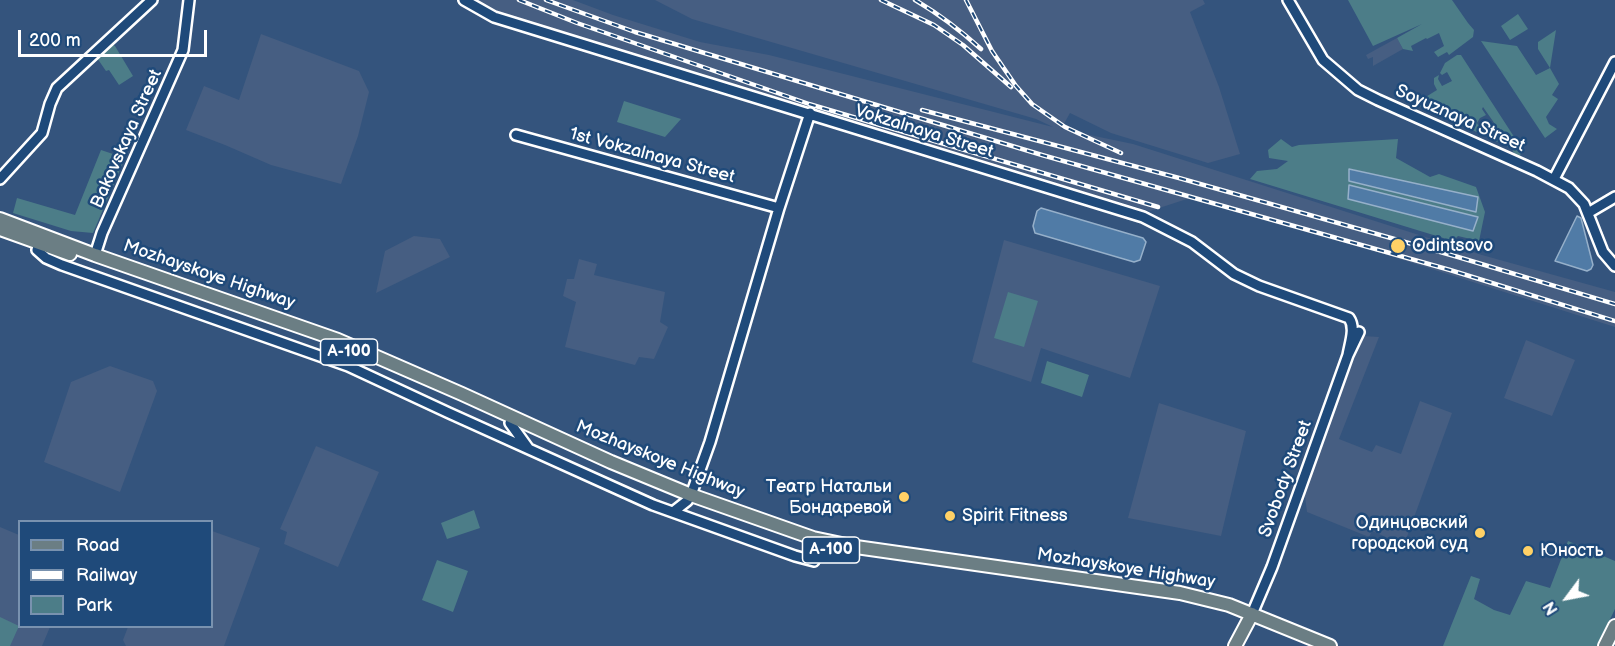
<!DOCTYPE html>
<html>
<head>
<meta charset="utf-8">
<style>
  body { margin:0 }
  #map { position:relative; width:1615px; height:646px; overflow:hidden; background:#34547d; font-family:"Balsamiq Sans",sans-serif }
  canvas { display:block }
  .legend { position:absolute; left:18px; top:520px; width:195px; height:108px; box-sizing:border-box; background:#1f4a7a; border:2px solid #7992af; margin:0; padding:8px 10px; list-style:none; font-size:18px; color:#fff }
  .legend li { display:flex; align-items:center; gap:12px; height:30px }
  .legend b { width:30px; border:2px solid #7992af }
  .north { position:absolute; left:1537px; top:568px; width:60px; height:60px; -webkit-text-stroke:4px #1f4a7a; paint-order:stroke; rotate:238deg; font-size:16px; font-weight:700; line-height:24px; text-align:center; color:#fff }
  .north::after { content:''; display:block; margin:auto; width:21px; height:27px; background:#fff; clip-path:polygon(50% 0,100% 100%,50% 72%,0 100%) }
  .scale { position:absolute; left:18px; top:30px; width:189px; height:27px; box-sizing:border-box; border:3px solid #fff; border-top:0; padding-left:8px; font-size:18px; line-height:21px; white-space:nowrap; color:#fff; -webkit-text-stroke:4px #1f4a7a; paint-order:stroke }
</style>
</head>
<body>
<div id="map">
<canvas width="1615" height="646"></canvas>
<ul class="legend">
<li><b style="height:8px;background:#6b7e84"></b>Road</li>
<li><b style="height:8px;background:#fff"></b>Railway</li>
<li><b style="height:16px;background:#4c7d88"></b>Park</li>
</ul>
<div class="north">N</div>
<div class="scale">200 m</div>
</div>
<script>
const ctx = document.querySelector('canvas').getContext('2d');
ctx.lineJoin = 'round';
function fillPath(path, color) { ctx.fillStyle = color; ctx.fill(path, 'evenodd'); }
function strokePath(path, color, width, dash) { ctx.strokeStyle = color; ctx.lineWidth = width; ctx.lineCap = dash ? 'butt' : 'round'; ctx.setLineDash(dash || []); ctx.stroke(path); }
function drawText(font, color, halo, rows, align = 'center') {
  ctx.font = font + ' "Balsamiq Sans",sans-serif'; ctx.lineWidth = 5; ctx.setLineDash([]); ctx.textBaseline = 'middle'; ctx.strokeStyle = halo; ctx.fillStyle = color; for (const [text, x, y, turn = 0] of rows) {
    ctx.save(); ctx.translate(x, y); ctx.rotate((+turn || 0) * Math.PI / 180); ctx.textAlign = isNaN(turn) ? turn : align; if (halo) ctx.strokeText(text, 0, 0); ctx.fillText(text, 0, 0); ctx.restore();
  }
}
const built = new Path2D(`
  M 476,0 L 573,0 L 613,15 L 700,42 L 769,55 L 1053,127 L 1036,119 L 692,19 L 655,0 L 1203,0 L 1205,4 L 1190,12 L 1219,87 L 1240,154 L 1208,163 L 1111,133 L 1070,113 L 1061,129 L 1133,144 L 1482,255 L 1615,292 L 1615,327 L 1378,252 L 1193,197 L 1150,211 L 992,165 L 642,57 L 496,11 Z
  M 261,34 L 359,71 L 369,92 L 358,136 L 341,184 L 271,165 L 225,145 L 186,130 L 204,86 L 239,100 Z
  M 1397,38 L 1403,49 L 1373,66 L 1373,57 L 1368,59 L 1366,55 Z
  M 414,236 L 440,239 L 450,257 L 376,293 L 385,251 Z
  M 1004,240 L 1160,286 L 1130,378 L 1041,348 L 1031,382 L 972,362 Z
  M 579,259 L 597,264 L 594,275 L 665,292 L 660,322 L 668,327 L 654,359 L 639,357 L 635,365 L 565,347 L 576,302 L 563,296 L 567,279 L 574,279 Z
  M 1363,336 L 1379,337 L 1339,439 L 1372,452 L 1376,445 L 1401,454 L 1420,401 L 1452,413 L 1404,545 L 1372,531 L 1369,537 L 1307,512 L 1304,488 Z
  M 1526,340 L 1575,360 L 1552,416 L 1504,398 Z
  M 110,366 L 153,381 L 157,391 L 120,492 L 44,462 L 71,382 Z
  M 1159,403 L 1246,431 L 1221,536 L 1128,518 Z
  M 316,446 L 379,472 L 338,567 L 284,544 L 287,532 L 280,529 Z
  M 0,527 L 19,535 L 20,626 L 50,627 L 42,646 L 0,646 Z
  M 212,531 L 260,548 L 224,646 L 126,646 L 123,640 L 128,627 L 212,626 Z`);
const green = new Path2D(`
  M 1348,0 L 1452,0 L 1468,23 L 1474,30 L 1473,37 L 1449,55 L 1447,52 L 1438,57 L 1434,52 L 1444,46 L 1439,33 L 1427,39 L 1426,38 L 1411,46 L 1413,51 L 1403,49 L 1397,38 L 1422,24 L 1373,46 Z
  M 1518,14 L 1528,29 L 1510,40 L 1501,26 Z
  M 1556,30 L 1550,68 L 1559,84 L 1552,95 L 1558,99 L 1546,117 L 1549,124 L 1557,129 L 1545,138 L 1481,41 L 1517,46 L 1536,75 L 1550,68 L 1538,49 L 1538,42 Z
  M 109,44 L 112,44 L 115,46 L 133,76 L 119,85 L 109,70 L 106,71 L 97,58 Z
  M 1457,55 L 1461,55 L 1522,149 L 1520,156 L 1514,153 L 1511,148 L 1491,139 L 1493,136 L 1491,134 L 1497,127 L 1483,107 L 1482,109 L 1486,115 L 1480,118 L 1477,123 L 1482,132 L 1481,134 L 1437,114 L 1448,105 L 1435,113 L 1406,100 L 1414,96 L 1422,95 L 1424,98 L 1437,90 L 1434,84 L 1434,78 L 1439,75 L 1438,79 L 1442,86 L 1452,81 L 1447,72 L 1442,75 L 1440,73 L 1445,63 Z
  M 624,101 L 681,119 L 665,137 L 617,122 Z
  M 1281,139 L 1292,147 L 1299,145 L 1398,139 L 1396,158 L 1430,177 L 1439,174 L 1476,187 L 1485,212 L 1479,241 L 1458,236 L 1453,241 L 1250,179 L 1257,171 L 1277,169 L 1288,161 L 1269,158 L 1268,150 ZM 1350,169 L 1477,197 L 1476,212 L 1349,181 Z
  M 101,150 L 125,158 L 93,233 L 71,231 L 13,213 L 17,198 L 75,215 Z
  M 1008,292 L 1038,301 L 1024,347 L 994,338 Z
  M 1047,361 L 1089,375 L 1082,397 L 1041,383 Z
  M 474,510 L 480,528 L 447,539 L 441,523 Z
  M 1568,541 L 1615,561 L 1615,609 L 1597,646 L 1443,646 L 1471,576 L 1480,579 L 1474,599 L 1494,610 L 1510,615 L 1526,581 L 1550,588 Z
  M 437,560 L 468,571 L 453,612 L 422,600 Z
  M 0,617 L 19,626 L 10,646 L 0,646 Z`);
const water = new Path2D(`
  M 1349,169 L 1478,197 L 1476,212 L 1349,181 Z
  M 1349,185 L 1478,217 L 1473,231 L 1348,199 Z
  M 1041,208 L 1143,238 L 1146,242 L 1140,260 L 1134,262 L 1035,233 L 1033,226 L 1037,211 Z
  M 1577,216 L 1581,218 L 1593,265 L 1591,269 L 1587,271 L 1555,261 Z`);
const minor = new Path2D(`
  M 464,0 L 494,17 L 1143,217 L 1192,242 L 1234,274 L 1259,286 L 1349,318 C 1356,328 1350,343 1348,355
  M 1288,0 L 1323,60 L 1358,90 L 1378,100 L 1537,171 L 1569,188 L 1584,204 L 1603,252 L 1615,266
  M 516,135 L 779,208
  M 0,179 L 42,133 L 50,104 L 57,88 L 152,0
  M 1554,179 L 1615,62
  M 1588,213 L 1615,197
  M 39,243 L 37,250 L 46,258 L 62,265 L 348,366 L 449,413 L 653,505 L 795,556 L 814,561
  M 95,255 L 102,233 L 183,50 L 189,0
  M 510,423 L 528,448
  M 673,512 L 687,501 L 691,495 L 710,442 L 779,208 L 810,113
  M 1252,614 L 1272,567 L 1348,355 L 1359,332`);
const major = new Path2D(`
  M 0,219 L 95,255 L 338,340 L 462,394 L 611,462 L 691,495 L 813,538 L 856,547 L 1180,593 L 1229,605 L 1330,646
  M 0,229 L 70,254
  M 1235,646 L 1252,614
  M 1605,646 L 1615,626`);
const rail = new Path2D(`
  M 519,0 L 577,23 L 809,104 L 1158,207
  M 546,0 L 635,32 L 807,84 L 1042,155 L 1450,270 L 1615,321
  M 881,0 L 934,25 L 963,45 L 1011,87
  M 915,0 C 939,14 960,30 981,49
  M 966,0 L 992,51 L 1016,86 L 1032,104 L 1065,127 L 1121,153
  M 922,110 L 1179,178 L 1458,257 L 1615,304`);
const markers = [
  [1398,246,8,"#ffd166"],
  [904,497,6,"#ffd166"],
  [950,516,6,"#ffd166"],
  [1480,533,6,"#ffd166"],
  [1528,551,6,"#ffd166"]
];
const shields = [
  [349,352,57],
  [831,550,57]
];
const shieldNames = [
  ["А-100",349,352],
  ["А-100",831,550]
];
const streetNames = [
  ["Soyuznaya Street",1460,119,24],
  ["Vokzalnaya Street",924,132,17],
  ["Bakovskaya Street",127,139,-66],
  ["1st Vokzalnaya Street",652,156,15],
  ["Mozhayskoye Highway",209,275,19],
  ["Mozhayskoye Highway",660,460,22],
  ["Svobody Street",1286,479,-70],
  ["Mozhayskoye Highway",1126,569,9]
];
const poiNames = [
  ["Odintsovo",1412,246],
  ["Театр Натальи",892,487,"right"],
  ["Бондаревой",892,508,"right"],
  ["Spirit Fitness",962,516],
  ["Одинцовский",1468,523,"right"],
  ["городской суд",1468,544,"right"],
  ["Юность",1540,551]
];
fillPath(built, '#465e82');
fillPath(green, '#4c7d88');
fillPath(water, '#507ba6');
strokePath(water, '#96b0ca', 1.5);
strokePath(minor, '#fff', 14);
strokePath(major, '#fff', 16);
strokePath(minor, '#1f4a7a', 9);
strokePath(major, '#6b7e84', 12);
strokePath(rail, '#fff', 4.5);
strokePath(rail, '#1f4a7a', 2, [7]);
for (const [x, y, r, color] of markers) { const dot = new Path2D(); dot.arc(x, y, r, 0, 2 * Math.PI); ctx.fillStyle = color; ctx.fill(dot); strokePath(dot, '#1f4a7a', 2); }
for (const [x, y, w] of shields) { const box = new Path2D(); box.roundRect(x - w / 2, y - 13, w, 26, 4.5); ctx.fillStyle = '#1f4a7a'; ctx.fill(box); strokePath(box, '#fff', 1.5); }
drawText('bold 16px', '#fff', null, shieldNames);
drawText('18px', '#fff', '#1f4a7a', streetNames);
drawText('18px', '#fff', '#1f4a7a', poiNames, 'left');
</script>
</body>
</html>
